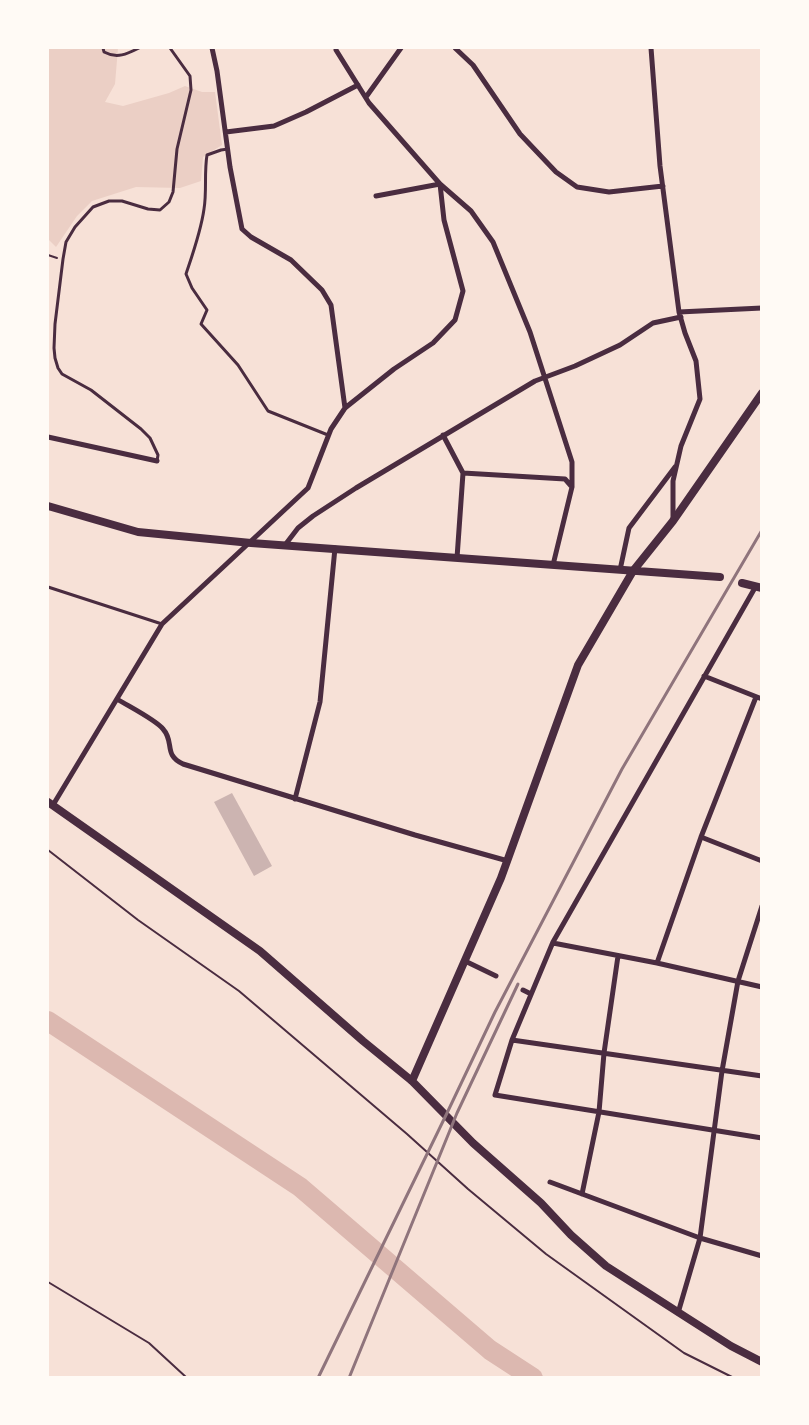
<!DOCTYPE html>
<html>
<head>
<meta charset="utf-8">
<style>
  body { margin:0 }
  #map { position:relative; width:809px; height:1425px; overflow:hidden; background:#f7e1d7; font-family:"Source Sans 3",sans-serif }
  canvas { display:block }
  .frame { position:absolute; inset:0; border:49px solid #fffaf5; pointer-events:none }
</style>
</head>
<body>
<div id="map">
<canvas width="809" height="1425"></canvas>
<div class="frame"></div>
</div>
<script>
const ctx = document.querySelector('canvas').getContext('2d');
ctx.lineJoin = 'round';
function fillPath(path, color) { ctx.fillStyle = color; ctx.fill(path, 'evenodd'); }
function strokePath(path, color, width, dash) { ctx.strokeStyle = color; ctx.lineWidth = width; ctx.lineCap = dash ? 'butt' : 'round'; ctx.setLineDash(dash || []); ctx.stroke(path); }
const green = new Path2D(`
  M 48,48 L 118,48 L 115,84 L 105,102 L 123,106 L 169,93 L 185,86 L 202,92 L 215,92 L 222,145 L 203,157 L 201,181 L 180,188 L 136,187 L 92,201 L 77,216 L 56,247 L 48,239 Z`);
const river = new Path2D(`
  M 48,1021 L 300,1187 L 490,1350 L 533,1378`);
const building = new Path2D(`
  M 232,793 L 272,866 L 254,876 L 214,802 Z`);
const path = new Path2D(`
  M 48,255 L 57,258
  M 48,850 L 138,920 L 239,991 L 407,1134 L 468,1189 L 546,1254 L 684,1353 L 734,1378
  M 48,1282 L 149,1343 L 187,1378`);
const service = new Path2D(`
  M 103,48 L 104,52 C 117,59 127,54 139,48
  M 228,149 L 221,150 L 207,155 C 204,173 207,191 204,209 C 201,231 193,253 186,274 L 192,288 L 207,310 L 201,324 L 238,365 L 268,411 L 328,435
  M 157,461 L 158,455 L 150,438 L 141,429 L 91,390 L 62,374 L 58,368 L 55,358 L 54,348 L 55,324 L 63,259 L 66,242 L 75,227 L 93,207 L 109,201 L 122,201 L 148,209 L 160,210 L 169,202 L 173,192 L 177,149 L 191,90 L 190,76 L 170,48
  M 48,587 L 162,624`);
const minor = new Path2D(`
  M 212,48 L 217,71 L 230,167 L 242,229 L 251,237 L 291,260 L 322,290 L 331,305 L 345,408
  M 336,48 L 336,50 L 369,103 L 440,184 L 471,211 L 493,242 L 530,332 L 572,462 L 572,487 L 553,565
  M 455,48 L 473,65 L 520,134 L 556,172 L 577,187 L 609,192 L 663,186
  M 651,48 L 660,166 L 679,312 L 685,333 L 696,361 L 700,399 L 681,446 L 673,481 L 673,520
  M 366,97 L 401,48
  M 226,132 L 274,126 L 306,112 L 358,85
  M 679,312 L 762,308
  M 443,435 L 463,473 L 457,558
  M 48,437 L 157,461
  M 463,473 L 565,479 L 572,487
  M 285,545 L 298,528 L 313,516 L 356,488 L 535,381 L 575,366 L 620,345 L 653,323 L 681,317
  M 620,570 L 629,528 L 675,467
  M 756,586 L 553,942 L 512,1040 L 495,1095 L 762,1138
  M 704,676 L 762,699
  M 117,699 C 128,706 156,720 163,729 C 175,742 163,755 183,764 L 415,835 L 508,861
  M 295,799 L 320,702 L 335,548
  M 53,805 L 162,624 L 308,488 L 331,429 L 345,408 L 394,369 L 433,343 L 455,320 L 463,291 L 444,220 L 440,184 L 376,196
  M 701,837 L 762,861
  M 553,943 L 657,963 L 762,987
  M 465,961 L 496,976
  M 657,963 L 701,837 L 756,697
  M 523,990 L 531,994
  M 512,1040 L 762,1076
  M 550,1182 L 700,1238 L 762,1256
  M 582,1194 L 599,1112 L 604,1053 L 618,956
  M 678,1313 L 700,1238 L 722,1071 L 738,981 L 762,906`);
const tertiary = new Path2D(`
  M 48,506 L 138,532 L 251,543 L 720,577
  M 742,583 L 762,588
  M 48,802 L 260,951 L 363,1041 L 412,1081 L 473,1143 L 541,1203 L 571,1235 L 606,1266 L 731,1346 L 762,1362
  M 412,1081 L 501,878 L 578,665 L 633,571 L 673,521 L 762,393`);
const rail = new Path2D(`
  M 318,1378 L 448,1111 L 495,1012 L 622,769 L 762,530
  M 349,1378 L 457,1113 L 518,984`);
fillPath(green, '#ebcfc5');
strokePath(river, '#dcb8b0', 20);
fillPath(building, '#ccb4b1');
strokePath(path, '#4a2c40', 2);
strokePath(service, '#4a2c40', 3);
strokePath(minor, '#4a2c40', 5);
strokePath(tertiary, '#4a2c40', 8);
strokePath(rail, '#8f747c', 3);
</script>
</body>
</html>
